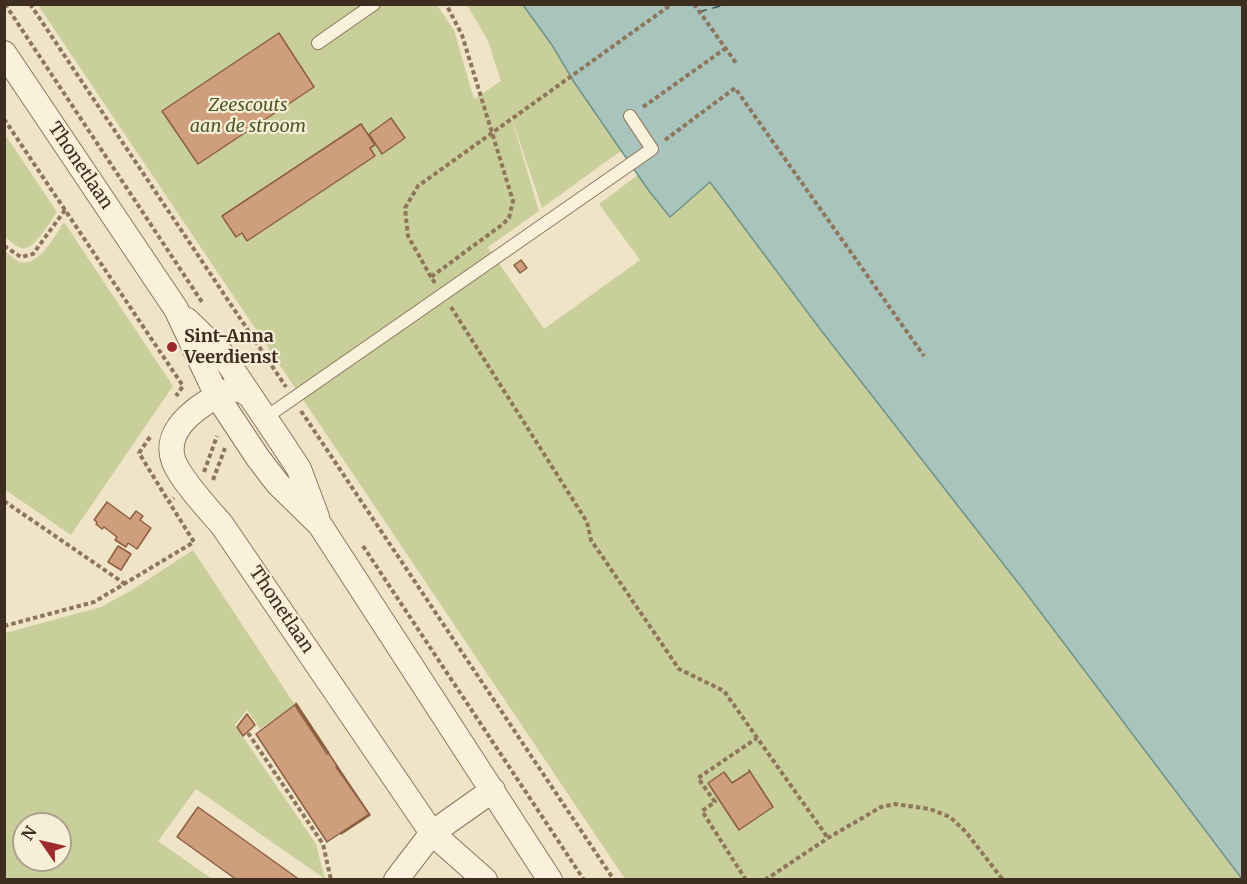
<!DOCTYPE html>
<html>
<head>
<meta charset="utf-8">
<style>
  body { margin:0 }
  #map { position:relative; width:1247px; height:884px; overflow:hidden; background:#f0e4c8; font-family:Merriweather,serif }
  canvas { display:block }
  .frame { position:absolute; inset:0; border:6px solid #3d2e20; pointer-events:none }
  .north { position:absolute; left:12px; top:812px; width:60px; height:60px; box-sizing:border-box; background:#f7eed8; border:2px solid #ada18e; border-radius:50%; rotate:304deg; font-size:16px; font-weight:700; line-height:24px; text-align:center; color:#3d2e20 }
  .north::after { content:''; display:block; margin:auto; width:21px; height:27px; background:#9e2a2b; clip-path:polygon(50% 0,100% 100%,50% 72%,0 100%) }
</style>
</head>
<body>
<div id="map">
<canvas width="1247" height="884"></canvas>
<div class="frame"></div>
<div class="north">N</div>
</div>
<script>
const ctx = document.querySelector('canvas').getContext('2d');
ctx.lineJoin = 'round';
function fillPath(path, color) { ctx.fillStyle = color; ctx.fill(path, 'evenodd'); }
function strokePath(path, color, width, dash) { ctx.strokeStyle = color; ctx.lineWidth = width; ctx.lineCap = dash ? 'butt' : 'round'; ctx.setLineDash(dash || []); ctx.stroke(path); }
function drawText(font, color, halo, rows, align = 'center') {
  ctx.font = font + ' Merriweather,serif'; ctx.lineWidth = 4.5; ctx.setLineDash([]); ctx.textBaseline = 'middle'; ctx.strokeStyle = halo; ctx.fillStyle = color; for (const [text, x, y, turn = 0] of rows) {
    ctx.save(); ctx.translate(x, y); ctx.rotate((+turn || 0) * Math.PI / 180); ctx.textAlign = isNaN(turn) ? turn : align; if (halo) ctx.strokeText(text, 0, 0); ctx.fillText(text, 0, 0); ctx.restore();
  }
}
const green = new Path2D(`
  M 38,5 L 437,5 L 454,30 L 474,99 L 501,81 L 488,41 L 467,5 L 523,5 L 552,45 L 574,82 L 622,150 L 542,208 L 510,113 L 539,211 L 488,247 L 544,329 L 640,260 L 599,204 L 638,175 L 649,191 L 710,182 L 820,329 L 1026,593 L 1241,879 L 625,879 Z
  M 4,133 L 57,212 C 50,221 33,253 21,248 C 15,246 9,240 5,237 Z
  M 64,222 L 173,386 L 71,535 L 4,489 L 5,251 C 9,254 15,260 20,262 C 39,267 56,234 64,222 Z
  M 193,550 L 295,705 L 260,729 L 247,710 L 235,725 L 316,844 L 325,879 L 196,789 L 158,841 L 212,879 L 5,880 L 5,633 L 101,607 L 132,590 ZM 24,824 L 60,824 L 60,860 L 24,860 Z`);
const water = new Path2D(`
  M 523,5 L 1242,5 L 1242,879 L 1026,593 L 820,329 L 710,182 L 670,217 L 649,191 L 574,82 L 552,45 Z`);
const ferry = new Path2D(`
  M 699,12 L 727,4`);
const building = new Path2D(`
  M 279,33 L 314,87 L 198,164 L 162,111 Z
  M 391,118 L 405,138 L 382,154 L 369,134 Z
  M 361,124 L 375,145 L 370,148 L 375,156 L 247,241 L 242,233 L 236,237 L 222,216 Z
  M 521,260 L 527,268 L 520,273 L 514,265 Z
  M 107,502 L 130,519 L 136,511 L 143,516 L 140,520 L 151,528 L 137,549 L 128,543 L 126,547 L 115,540 L 117,537 L 104,527 L 102,529 L 96,524 L 97,522 L 94,520 Z
  M 118,546 L 131,554 L 121,570 L 108,562 Z
  M 296,703 L 329,753 L 327,754 L 320,743 L 296,707 Z
  M 296,704 L 369,814 L 327,842 L 256,734 Z
  M 247,714 L 255,725 L 243,736 L 237,727 Z
  M 337,766 L 370,815 L 341,834 L 369,814 L 344,778 L 336,767 Z
  M 749,770 L 773,807 L 739,830 L 708,783 L 724,772 L 732,783 L 749,772 Z
  M 198,807 L 300,880 L 237,880 L 177,837 Z`);
const path = new Path2D(`
  M 5,4 L 202,302
  M 30,4 L 286,387
  M 694,4 L 736,63
  M 643,107 L 726,48
  M 4,119 L 183,386 L 176,396
  M 665,140 L 735,88 L 924,356
  M 4,246 L 21,257 L 33,254 L 65,210
  M 431,277 L 408,236 L 405,208 L 418,186 L 672,4
  M 435,283 L 431,277 L 503,224 L 509,218 L 513,201 L 462,35 L 446,4
  M 451,307 L 587,522 L 591,540 L 679,669 L 724,691 L 828,838
  M 301,411 L 614,880
  M 150,437 L 139,453 L 169,502 L 174,498
  M 204,472 L 217,436
  M 213,480 L 225,448
  M 4,501 L 125,584
  M 363,546 L 584,880
  M 4,626 L 94,602 L 194,542 L 169,502
  M 248,733 L 323,844 L 331,880
  M 746,880 L 702,811 L 715,802 L 698,778 L 757,738
  M 765,880 L 828,838 L 881,807 L 895,804 L 930,809 L 950,817 L 966,832 L 1003,880`);
const lane = new Path2D(`
  M 318,43 L 374,4
  M 265,418 L 652,149 L 630,116`);
const street = new Path2D(`
  M 4,53 L 176,309 L 217,396 L 258,458 L 278,484 L 320,525 L 550,880
  M 187,320 L 222,354 L 282,443 L 299,469 L 317,517
  M 250,396 L 243,391 L 232,389 C 207,400 160,426 174,462 C 182,481 208,509 222,525 L 432,833 L 485,880
  M 396,880 L 432,833 L 493,790`);
const markers = [
  [172,347,6,"#9e2a2b"]
];
const parkNames = [
  ["Zeescouts",248,106],
  ["aan de stroom",248,127]
];
const streetNames = [
  ["Thonetlaan",80,166,56],
  ["Thonetlaan",281,610,56]
];
const poiNames = [
  ["Sint-Anna",184,337],
  ["Veerdienst",184,358]
];
fillPath(green, '#c9cf9b');
fillPath(water, '#a9c4bc');
strokePath(water, '#6f938a', 1.5);
strokePath(ferry, '#2f5d5a', 1.5, [8, 6]);
fillPath(building, '#cf9f7d');
strokePath(building, '#8d5f41', 1.5);
strokePath(lane, '#8d765c', 14);
strokePath(street, '#8d765c', 26);
strokePath(path, '#8d765c', 4, [4.5, 3]);
strokePath(lane, '#faf1dc', 12);
strokePath(street, '#faf1dc', 24);
for (const [x, y, r, color] of markers) { const dot = new Path2D(); dot.arc(x, y, r, 0, 2 * Math.PI); ctx.fillStyle = color; ctx.fill(dot); strokePath(dot, '#f7eed8', 2); }
drawText('italic 18px', '#4d5a26', '#f7eed8', parkNames);
drawText('18px', '#3d2e20', '#f7eed8', streetNames);
drawText('bold 18px', '#3d2e20', '#f7eed8', poiNames, 'left');
</script>
</body>
</html>
